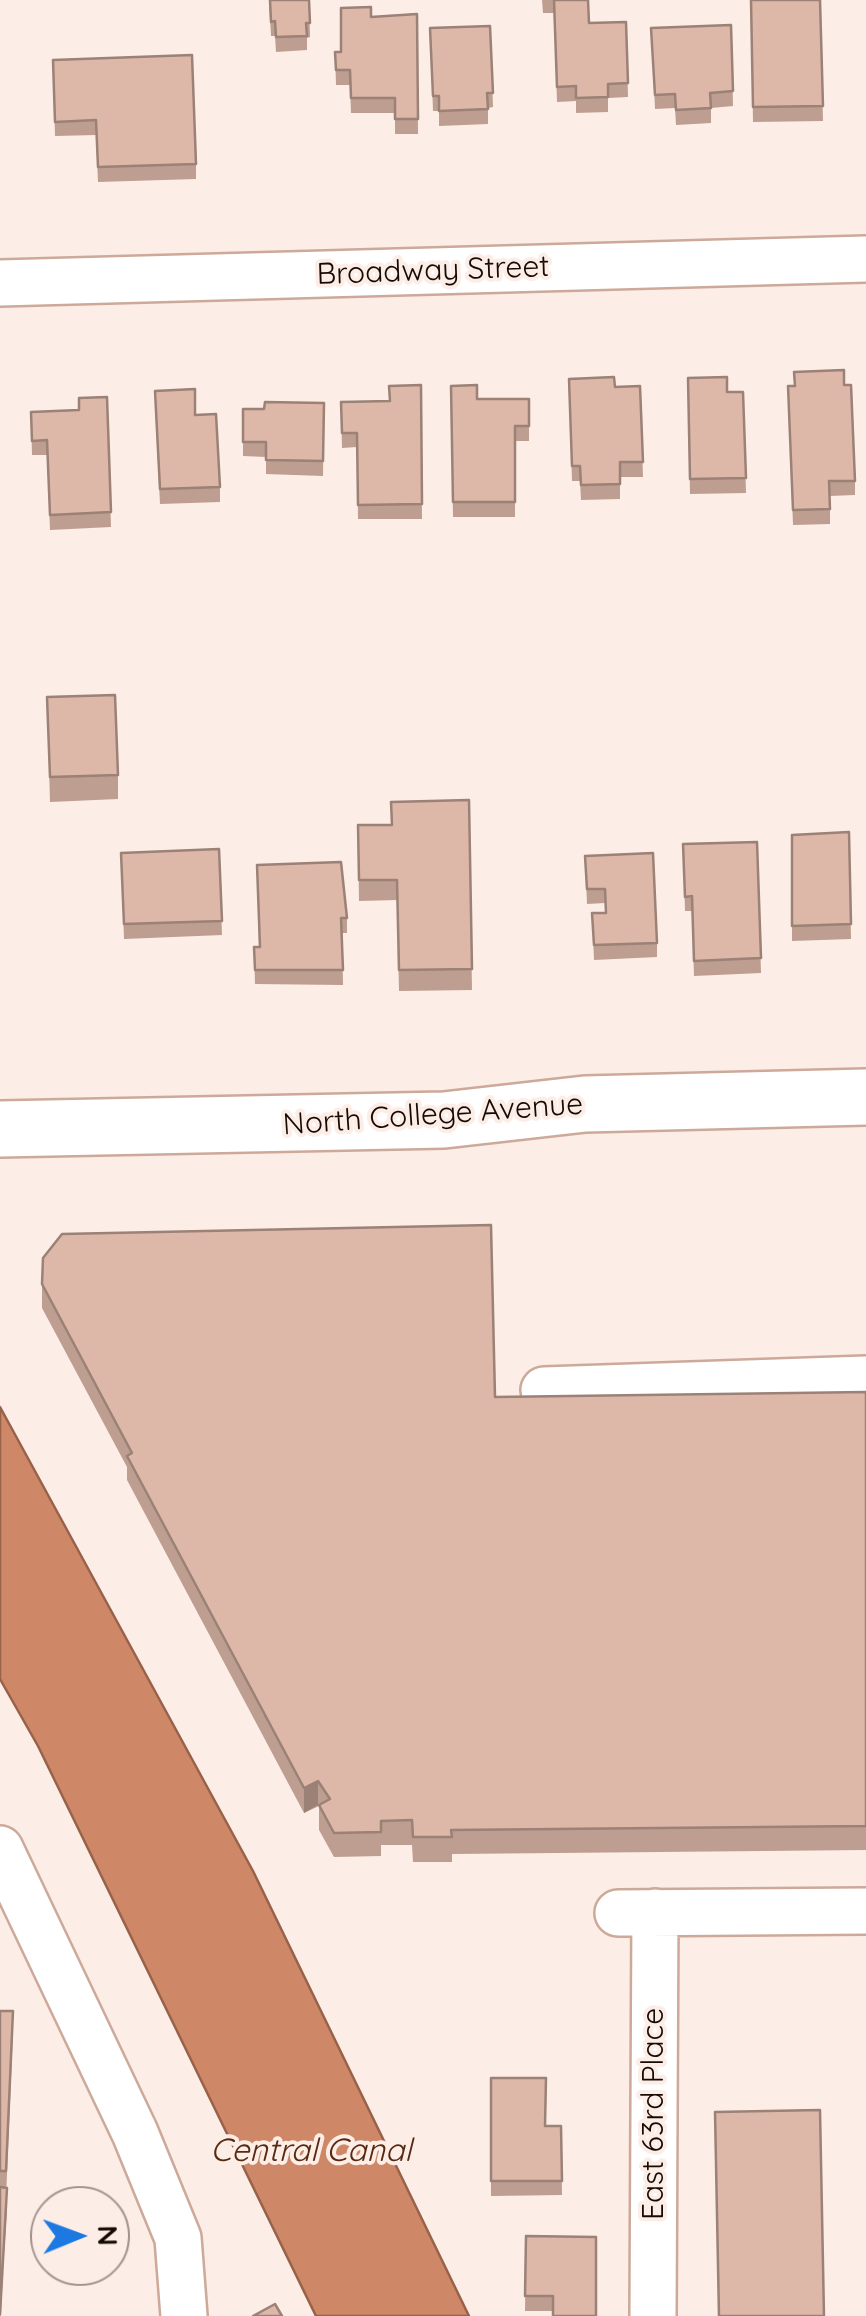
<!DOCTYPE html>
<html>
<head>
<meta charset="utf-8">
<style>
  body { margin:0 }
  #map { position:relative; width:866px; height:2316px; overflow:hidden; background:#fcede6; font-family:Quicksand,sans-serif }
  canvas { display:block }
  .north { position:absolute; left:30px; top:2186px; width:100px; height:100px; box-sizing:border-box; background:#fcede6; border:2px solid #a0928c; border-radius:50%; rotate:89deg; font-size:28px; font-weight:700; line-height:40px; text-align:center; color:#160a05 }
  .north::after { content:''; display:block; margin:auto; width:35px; height:45px; background:#1d79e2; clip-path:polygon(50% 0,100% 100%,50% 72%,0 100%) }
</style>
</head>
<body>
<div id="map">
<canvas width="866" height="2316"></canvas>
<div class="north">N</div>
</div>
<script>
const ctx = document.querySelector('canvas').getContext('2d');
ctx.lineJoin = 'round';
function fillPath(path, color) { ctx.fillStyle = color; ctx.fill(path, 'evenodd'); }
function strokePath(path, color, width, dash) { ctx.strokeStyle = color; ctx.lineWidth = width; ctx.lineCap = dash ? 'butt' : 'round'; ctx.setLineDash(dash || []); ctx.stroke(path); }
function drawText(font, color, halo, rows, align = 'center') {
  ctx.font = font + ' Quicksand,sans-serif'; ctx.lineWidth = 8; ctx.setLineDash([]); ctx.textBaseline = 'middle'; ctx.strokeStyle = halo; ctx.fillStyle = color; for (const [text, x, y, turn = 0] of rows) {
    ctx.save(); ctx.translate(x, y); ctx.rotate((+turn || 0) * Math.PI / 180); ctx.textAlign = isNaN(turn) ? turn : align; if (halo) ctx.strokeText(text, 0, 0); ctx.fillText(text, 0, 0); ctx.restore();
  }
}
const water = new Path2D(`
  M 0,1407 L 253,1871 L 469,2316 L 316,2316 L 38,1746 L 0,1679 Z`);
const street = new Path2D(`
  M 0,283 L 866,259
  M 544,1390 L 866,1379
  M 0,1849 L 135,2133 L 178,2238 L 184,2316
  M 618,1913 L 866,1911
  M 653,2316 L 655,1912`);
const secondary = new Path2D(`
  M 0,1129 L 444,1120 L 585,1104 L 866,1097`);
const wall = new Path2D(`
  M 269,0 L 309,0 L 310,37 L 307,38 L 307,50 L 276,52 L 275,36 L 271,36 Z
  M 542,0 L 588,0 L 589,23 L 626,22 L 628,97 L 608,98 L 608,112 L 576,113 L 576,101 L 557,102 L 554,13 L 543,13 Z
  M 751,0 L 820,0 L 823,121 L 753,122 Z
  M 417,14 L 418,134 L 395,134 L 395,113 L 351,113 L 350,85 L 336,85 L 335,52 L 341,52 L 371,17 Z
  M 731,25 L 733,106 L 711,108 L 711,123 L 676,125 L 675,108 L 655,109 L 651,28 Z
  M 490,26 L 493,107 L 488,108 L 488,124 L 439,126 L 439,111 L 433,111 L 430,28 Z
  M 53,60 L 196,164 L 196,179 L 98,182 L 96,135 L 55,136 Z
  M 794,372 L 844,385 L 855,481 L 855,495 L 830,496 L 830,524 L 793,525 L 788,386 L 794,386 Z
  M 688,378 L 727,392 L 743,392 L 746,493 L 690,494 Z
  M 569,379 L 615,387 L 640,386 L 643,477 L 620,477 L 620,499 L 581,500 L 580,481 L 572,481 Z
  M 421,385 L 422,519 L 358,519 L 357,447 L 342,448 L 341,402 L 390,401 Z
  M 451,386 L 477,399 L 529,399 L 529,441 L 515,441 L 515,517 L 453,517 Z
  M 107,397 L 111,527 L 50,530 L 47,455 L 32,455 L 31,412 L 79,410 Z
  M 324,403 L 323,476 L 266,474 L 266,457 L 243,456 L 243,409 L 264,409 Z
  M 155,405 L 195,415 L 220,487 L 220,502 L 160,504 Z
  M 47,697 L 118,775 L 118,799 L 50,802 Z
  M 469,800 L 472,990 L 399,991 L 397,900 L 359,901 L 358,825 L 391,825 L 391,802 Z
  M 849,832 L 851,939 L 792,941 L 792,835 Z
  M 757,842 L 761,973 L 694,976 L 692,911 L 685,911 L 683,844 Z
  M 219,849 L 222,935 L 124,939 L 121,853 Z
  M 585,856 L 657,943 L 657,957 L 594,960 L 592,913 L 605,913 L 605,903 L 587,904 Z
  M 257,865 L 347,918 L 347,933 L 342,933 L 343,985 L 255,984 L 254,947 L 259,947 Z
  M 42,1284 L 495,1397 L 866,1392 L 866,1850 L 452,1854 L 452,1862 L 413,1862 L 412,1845 L 381,1845 L 381,1856 L 334,1857 L 319,1830 L 319,1806 L 304,1813 L 127,1480 L 127,1467 L 42,1308 Z
  M 0,2011 L 13,2032 L 1,2316 L 0,2316 Z
  M 491,2078 L 546,2126 L 561,2126 L 562,2195 L 491,2196 Z
  M 526,2236 L 596,2237 L 553,2311 L 525,2311 Z`);
const shadedWall = new Path2D(`
  M 318,1781 L 318,1805 L 304,1813 L 304,1788 Z
  M 7,2188 L 7,2208 L 0,2316 Z`);
const building = new Path2D(`
  M 270,0 L 309,0 L 310,23 L 306,23 L 307,36 L 276,37 L 275,21 L 271,22 Z
  M 554,0 L 588,0 L 589,23 L 626,22 L 628,83 L 608,84 L 608,97 L 576,98 L 576,86 L 557,87 Z
  M 751,0 L 820,0 L 823,106 L 753,107 Z
  M 371,7 L 371,17 L 417,14 L 418,119 L 395,119 L 395,98 L 351,98 L 350,70 L 336,70 L 335,52 L 341,52 L 341,8 Z
  M 731,25 L 733,91 L 710,93 L 711,108 L 676,110 L 675,94 L 655,95 L 651,28 Z
  M 490,26 L 493,93 L 487,93 L 488,109 L 439,111 L 439,96 L 433,96 L 430,28 Z
  M 192,55 L 196,164 L 98,167 L 96,120 L 55,122 L 53,60 Z
  M 844,370 L 844,385 L 851,385 L 855,481 L 829,481 L 830,509 L 793,510 L 788,386 L 795,386 L 794,372 Z
  M 614,377 L 615,387 L 640,386 L 643,462 L 620,462 L 620,484 L 581,485 L 580,466 L 572,466 L 569,379 Z
  M 727,377 L 727,392 L 743,392 L 746,478 L 690,479 L 688,378 Z
  M 421,385 L 422,504 L 358,505 L 357,433 L 342,433 L 341,402 L 390,401 L 389,386 Z
  M 477,385 L 477,399 L 529,399 L 529,426 L 515,426 L 515,502 L 453,502 L 451,386 Z
  M 195,389 L 195,415 L 216,414 L 220,487 L 160,489 L 155,391 Z
  M 107,397 L 111,512 L 50,515 L 47,440 L 32,441 L 31,412 L 79,410 L 79,398 Z
  M 265,402 L 324,403 L 323,461 L 266,460 L 266,442 L 243,442 L 243,409 L 264,409 Z
  M 115,695 L 118,775 L 50,777 L 47,697 Z
  M 469,800 L 472,969 L 399,970 L 397,880 L 359,880 L 358,825 L 392,825 L 391,802 Z
  M 849,832 L 851,924 L 792,926 L 792,835 Z
  M 757,842 L 761,958 L 694,961 L 692,896 L 685,897 L 683,844 Z
  M 219,849 L 222,921 L 124,924 L 121,853 Z
  M 653,853 L 657,943 L 594,945 L 592,913 L 606,913 L 605,889 L 587,889 L 585,856 Z
  M 341,862 L 347,918 L 341,918 L 343,970 L 255,970 L 254,947 L 260,947 L 257,865 Z
  M 491,1225 L 495,1397 L 866,1392 L 866,1826 L 451,1830 L 452,1837 L 413,1837 L 412,1820 L 381,1821 L 381,1832 L 334,1833 L 319,1805 L 330,1799 L 318,1781 L 304,1788 L 127,1456 L 132,1453 L 42,1284 L 43,1258 L 62,1234 Z
  M 0,2011 L 13,2011 L 6,2171 L 0,2171 Z
  M 491,2078 L 546,2078 L 545,2126 L 561,2126 L 562,2181 L 491,2181 Z
  M 820,2110 L 824,2316 L 719,2316 L 715,2112 Z
  M 0,2187 L 7,2188 L 0,2314 Z
  M 526,2236 L 596,2237 L 596,2316 L 553,2316 L 553,2296 L 525,2296 Z
  M 275,2304 L 282,2316 L 253,2316 Z`);
const streetNames = [
  ["Broadway Street",433,271,-2],
  ["North College Avenue",433,1115,-4],
  ["East 63rd Place",654,2114,-90]
];
const waterNames = [
  ["Central Canal",311,2151]
];
fillPath(water, '#cf8867');
strokePath(water, '#98624a', 2.5);
strokePath(street, '#cca999', 50);
strokePath(secondary, '#cca999', 60);
strokePath(street, '#fff', 45);
strokePath(secondary, '#fff', 55);
fillPath(wall, '#be9e90');
fillPath(shadedWall, '#9b8176');
fillPath(building, '#ddb8a8');
strokePath(building, '#9b8176', 2.5);
drawText('30px', '#160a05', '#fcede6', streetNames);
drawText('italic 32px', '#582911', '#fcede6', waterNames);
</script>
</body>
</html>
